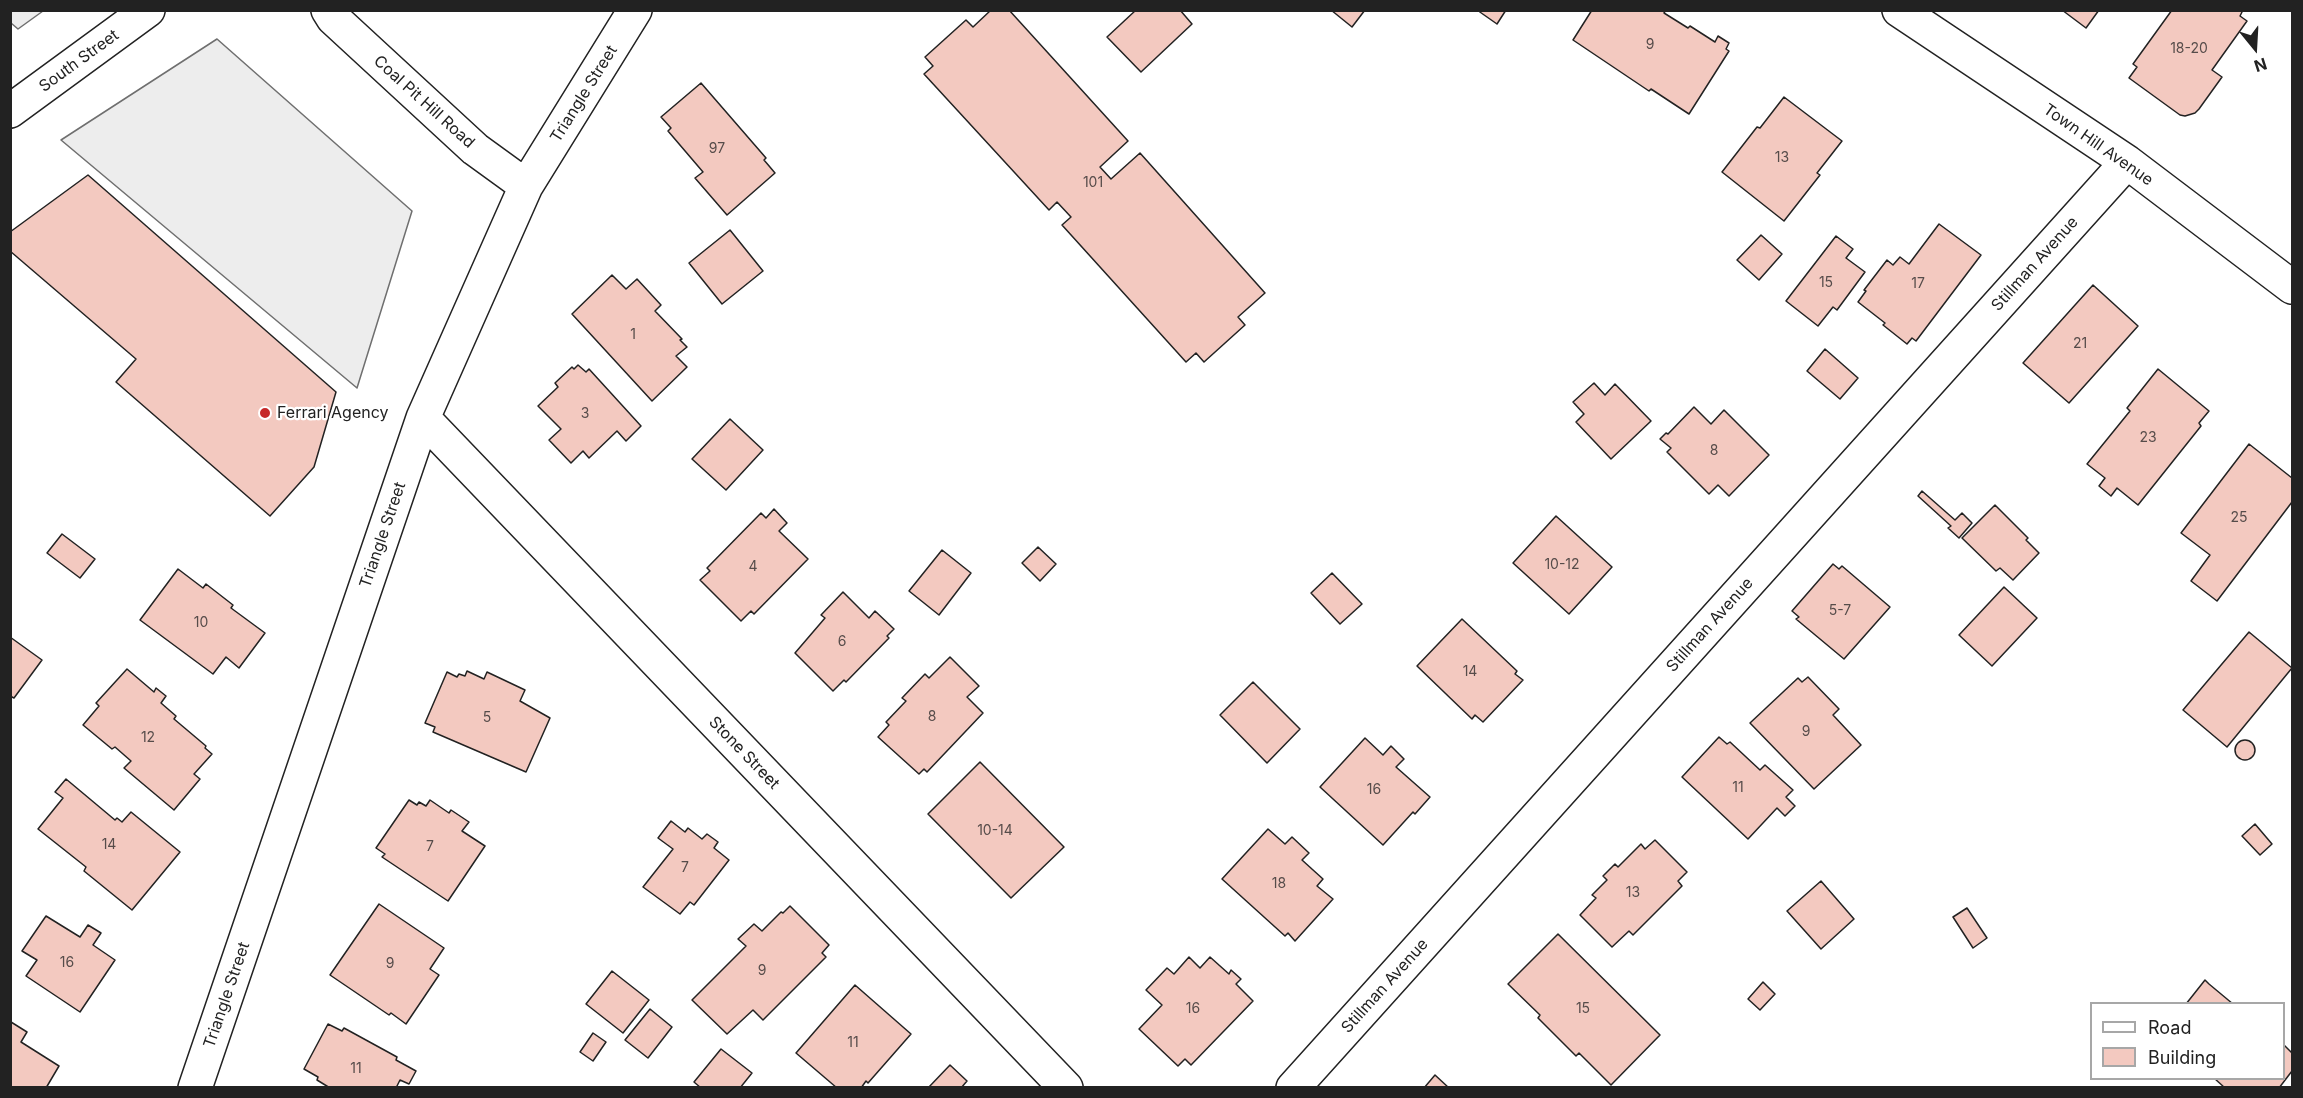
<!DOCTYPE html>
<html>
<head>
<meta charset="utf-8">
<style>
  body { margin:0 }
  #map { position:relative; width:2303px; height:1098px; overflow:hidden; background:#fff; font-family:Inter,sans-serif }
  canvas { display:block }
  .frame { position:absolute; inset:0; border:12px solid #222; pointer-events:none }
  .legend { position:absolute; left:2090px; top:1002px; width:195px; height:78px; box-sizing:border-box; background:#fff; border:2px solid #a7a7a7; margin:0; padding:8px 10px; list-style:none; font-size:18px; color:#222 }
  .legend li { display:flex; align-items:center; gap:12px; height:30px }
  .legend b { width:30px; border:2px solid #a7a7a7 }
  .north { position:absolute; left:2225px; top:18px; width:60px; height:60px; -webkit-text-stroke:4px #fff; paint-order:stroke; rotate:162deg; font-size:16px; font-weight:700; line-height:24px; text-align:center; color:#222 }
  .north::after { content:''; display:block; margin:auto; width:21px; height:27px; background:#222; clip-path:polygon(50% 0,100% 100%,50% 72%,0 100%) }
</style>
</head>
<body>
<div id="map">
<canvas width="2303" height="1098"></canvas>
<div class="frame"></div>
<ul class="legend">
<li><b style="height:8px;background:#fff"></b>Road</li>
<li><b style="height:16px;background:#f3c9c0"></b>Building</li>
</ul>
<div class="north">N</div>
</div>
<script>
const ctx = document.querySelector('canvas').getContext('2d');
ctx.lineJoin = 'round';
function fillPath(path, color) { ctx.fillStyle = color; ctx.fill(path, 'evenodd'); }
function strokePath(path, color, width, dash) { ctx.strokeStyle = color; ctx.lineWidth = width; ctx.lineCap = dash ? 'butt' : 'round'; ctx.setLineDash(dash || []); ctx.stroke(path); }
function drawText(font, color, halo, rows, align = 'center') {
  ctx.font = font + ' Inter,sans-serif'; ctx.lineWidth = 4.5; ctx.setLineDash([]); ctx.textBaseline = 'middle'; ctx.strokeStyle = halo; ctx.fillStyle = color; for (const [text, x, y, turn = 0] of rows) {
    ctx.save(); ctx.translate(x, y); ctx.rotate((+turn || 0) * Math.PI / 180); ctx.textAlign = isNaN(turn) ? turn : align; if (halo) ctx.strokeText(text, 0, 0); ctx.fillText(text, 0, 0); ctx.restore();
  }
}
const parking = new Path2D(`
  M 10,11 L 11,10 L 43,11 L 18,29 L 11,23 Z
  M 217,39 L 412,211 L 357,388 L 61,140 Z`);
const building = new Path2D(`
  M 991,10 L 1009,10 L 1128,141 L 1100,167 L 1111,179 L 1140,153 L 1265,293 L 1238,317 L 1245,325 L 1204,362 L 1196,353 L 1186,362 L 1062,225 L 1071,217 L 1057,202 L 1049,210 L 924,74 L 933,66 L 925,57 L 966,20 L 973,27 Z
  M 1136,10 L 1180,10 L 1192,24 L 1141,72 L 1107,37 Z
  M 1331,10 L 1365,10 L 1352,27 Z
  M 1477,10 L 1506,10 L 1497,24 Z
  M 1592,10 L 1666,10 L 1664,13 L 1688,28 L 1690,26 L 1715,42 L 1718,36 L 1729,43 L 1726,49 L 1729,51 L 1689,114 L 1651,89 L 1649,91 L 1573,40 Z
  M 2062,10 L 2099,10 L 2086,28 Z
  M 2172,10 L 2243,10 L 2240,16 L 2247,21 L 2212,70 L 2222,77 L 2199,109 L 2195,113 L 2185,116 L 2180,115 L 2129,78 L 2137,67 L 2133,64 Z
  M 701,83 L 766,158 L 764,160 L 775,173 L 727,215 L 695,178 L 703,172 L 668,131 L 671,128 L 661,117 Z
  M 1784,97 L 1842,141 L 1817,173 L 1820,175 L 1784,221 L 1722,172 L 1757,127 L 1760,128 Z
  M 88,175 L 336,392 L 314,467 L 270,516 L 116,382 L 136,359 L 10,251 L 10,232 Z
  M 1939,224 L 1981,255 L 1916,341 L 1912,338 L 1907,344 L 1883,325 L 1885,323 L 1858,302 L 1866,291 L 1864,290 L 1887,260 L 1893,265 L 1900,257 L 1909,264 Z
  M 730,230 L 763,271 L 722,304 L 689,263 Z
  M 1761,235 L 1782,254 L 1759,280 L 1737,260 Z
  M 1836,236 L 1853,249 L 1846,258 L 1865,272 L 1837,310 L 1833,307 L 1818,326 L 1786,301 Z
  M 612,275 L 626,289 L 637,279 L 661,305 L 655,311 L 682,339 L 680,340 L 687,347 L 676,356 L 687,367 L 652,401 L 572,314 Z
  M 2093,285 L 2138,326 L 2069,403 L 2023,363 Z
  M 1825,349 L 1858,378 L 1840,399 L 1807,371 Z
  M 578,365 L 586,372 L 589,369 L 641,426 L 626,441 L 617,431 L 589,458 L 583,451 L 571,463 L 549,440 L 561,429 L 538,406 L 558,387 L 555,383 L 572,367 L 574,369 Z
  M 2158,369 L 2209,411 L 2199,423 L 2201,426 L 2138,505 L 2117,488 L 2111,496 L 2099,486 L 2105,478 L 2087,464 L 2130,411 L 2127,408 Z
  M 1594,383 L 1605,395 L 1615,384 L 1651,421 L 1611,459 L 1576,422 L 1584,414 L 1573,402 Z
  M 1694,407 L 1711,424 L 1724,410 L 1769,455 L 1729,496 L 1718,485 L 1709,494 L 1667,452 L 1671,448 L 1660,439 L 1666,433 L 1668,434 Z
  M 730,419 L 763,450 L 726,490 L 692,459 Z
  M 2249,444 L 2292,478 L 2292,502 L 2217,601 L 2191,581 L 2210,555 L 2181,533 Z
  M 1922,491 L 1955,520 L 1962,513 L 1972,523 L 1959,538 L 1948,528 L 1951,526 L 1918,496 Z
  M 1995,505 L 2028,538 L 2026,540 L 2039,553 L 2013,580 L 2000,568 L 1996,571 L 1962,538 Z
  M 774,509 L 787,523 L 779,531 L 808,559 L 754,614 L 751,611 L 741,621 L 700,580 L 710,571 L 707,568 L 761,513 L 766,518 Z
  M 1556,516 L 1612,567 L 1569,614 L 1513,563 Z
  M 62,534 L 95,559 L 80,578 L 47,553 Z
  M 1038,547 L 1056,564 L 1040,581 L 1022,563 Z
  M 942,550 L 971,573 L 939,615 L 909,591 Z
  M 1833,564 L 1839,569 L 1842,566 L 1890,607 L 1844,659 L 1796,619 L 1799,617 L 1792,611 Z
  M 178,569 L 203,588 L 206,584 L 233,605 L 231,608 L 265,633 L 239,668 L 226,657 L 213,674 L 140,620 Z
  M 1332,573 L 1362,604 L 1340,624 L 1311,593 Z
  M 2004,587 L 2037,618 L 1992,666 L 1959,635 Z
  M 843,592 L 869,618 L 875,611 L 894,629 L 887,636 L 889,638 L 846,682 L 844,680 L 833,691 L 795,653 L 825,618 L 821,615 Z
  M 1462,619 L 1517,671 L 1515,674 L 1523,680 L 1483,722 L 1475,715 L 1472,719 L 1417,666 Z
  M 2249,632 L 2292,668 L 2227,747 L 2183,710 Z
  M 10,637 L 42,660 L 14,698 L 10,696 Z
  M 950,657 L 979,686 L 967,697 L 983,713 L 927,772 L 924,769 L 919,774 L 878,737 L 889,725 L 886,722 L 906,701 L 902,698 L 925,674 L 929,678 Z
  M 127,669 L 154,692 L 156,688 L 166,696 L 161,703 L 176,716 L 174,719 L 206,746 L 205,748 L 212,754 L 194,774 L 200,779 L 174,810 L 124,768 L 131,761 L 115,747 L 112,749 L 83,725 L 99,706 L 96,703 Z
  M 467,671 L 484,679 L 487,672 L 525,690 L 520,701 L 550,718 L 526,772 L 433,732 L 435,727 L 425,723 L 447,672 L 457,677 L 459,674 L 465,676 Z
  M 1808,677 L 1839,709 L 1833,715 L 1861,745 L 1814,789 L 1750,723 L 1798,678 L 1802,682 Z
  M 1253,682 L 1300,729 L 1267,763 L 1220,715 Z
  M 1719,737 L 1727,744 L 1730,742 L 1760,770 L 1765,765 L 1793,790 L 1786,797 L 1795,806 L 1785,816 L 1777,808 L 1748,839 L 1682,777 Z
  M 1365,738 L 1383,755 L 1391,746 L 1404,759 L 1396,767 L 1430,797 L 1415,814 L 1413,812 L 1383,845 L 1320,787 Z
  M2235 750a10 10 0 1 1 20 0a10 10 0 1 1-20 0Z
  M 980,762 L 1064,847 L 1011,898 L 928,814 Z
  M 66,779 L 115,820 L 117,818 L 122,822 L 131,812 L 180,852 L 132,910 L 84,871 L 86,867 L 38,829 L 63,798 L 55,792 Z
  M 409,800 L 417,805 L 419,802 L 426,806 L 430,800 L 449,813 L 451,810 L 469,822 L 462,831 L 485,846 L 448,901 L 382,857 L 385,854 L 376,848 Z
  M 671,821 L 685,832 L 688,828 L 702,839 L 707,834 L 718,842 L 714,848 L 729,860 L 694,905 L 690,902 L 680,914 L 643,887 L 673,849 L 658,838 Z
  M 2255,824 L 2272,844 L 2260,855 L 2242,836 Z
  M 1268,829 L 1285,844 L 1292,837 L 1309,853 L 1302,860 L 1323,879 L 1317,886 L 1333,899 L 1295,941 L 1288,933 L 1285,936 L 1222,879 Z
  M 1655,840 L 1687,872 L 1678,881 L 1682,886 L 1633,935 L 1629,931 L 1612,947 L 1580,915 L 1596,898 L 1592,895 L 1607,880 L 1603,876 L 1615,864 L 1618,867 L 1641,844 L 1645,849 Z
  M 1821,881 L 1854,919 L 1821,949 L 1787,911 Z
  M 379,904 L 444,948 L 430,969 L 439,975 L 406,1024 L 391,1013 L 389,1015 L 330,975 Z
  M 790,906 L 829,945 L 822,953 L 826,957 L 763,1020 L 753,1010 L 727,1034 L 692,1000 L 746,946 L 738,939 L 754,924 L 762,931 L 781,912 L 783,913 Z
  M 1967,908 L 1987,938 L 1973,948 L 1953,917 Z
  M 46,916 L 80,937 L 88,925 L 101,933 L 93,945 L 115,960 L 80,1012 L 26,976 L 37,960 L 22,951 Z
  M 1558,934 L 1660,1035 L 1611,1085 L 1579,1053 L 1576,1056 L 1538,1018 L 1540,1015 L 1508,984 Z
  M 1189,957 L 1200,968 L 1210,957 L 1229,974 L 1231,970 L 1241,979 L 1236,984 L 1253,1001 L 1191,1065 L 1185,1059 L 1178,1066 L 1139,1029 L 1162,1005 L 1146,990 L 1167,968 L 1174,974 Z
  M 612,971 L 649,1000 L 623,1033 L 586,1004 Z
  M 2205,980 L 2209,984 L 2233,1004 L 2186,1004 Z
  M 1763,982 L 1775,994 L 1760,1010 L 1748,999 Z
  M 855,985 L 911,1034 L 868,1083 L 866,1081 L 861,1088 L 837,1088 L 796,1053 Z
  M 650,1009 L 672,1027 L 648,1058 L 625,1040 Z
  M 11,1022 L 27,1032 L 21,1042 L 59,1066 L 46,1088 L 10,1088 Z
  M 328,1024 L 342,1031 L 344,1028 L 397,1057 L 396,1060 L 416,1071 L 409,1084 L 400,1080 L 396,1088 L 330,1088 L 317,1080 L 318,1077 L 304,1069 Z
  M 593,1033 L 606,1042 L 593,1061 L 580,1052 Z
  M 2284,1045 L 2292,1053 L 2292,1071 L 2279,1088 L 2225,1088 L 2214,1078 L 2284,1078 Z
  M 721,1049 L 752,1073 L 740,1088 L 701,1088 L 694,1082 Z
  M 950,1065 L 967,1081 L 961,1088 L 928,1088 Z
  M 1435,1075 L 1449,1088 L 1424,1088 Z`);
const minor = new Path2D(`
  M 328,10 L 333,18 L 475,149 L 526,186
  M 1899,10 L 2127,162 L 2292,287
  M 423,418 L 1066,1088
  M 195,1088 L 423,418 L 526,186 L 635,10
  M 1293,1088 L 2127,162`);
const major = new Path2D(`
  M 10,111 L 148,10`);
const markers = [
  [265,413,6,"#c62828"]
];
const numberNames = [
  ["9",1650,45],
  ["18-20",2189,49],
  ["97",717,149],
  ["13",1782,158],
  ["101",1093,183],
  ["15",1826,283],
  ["17",1918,284],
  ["1",633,335],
  ["21",2080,344],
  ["3",585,414],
  ["23",2148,438],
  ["8",1714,451],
  ["25",2239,518],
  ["10-12",1562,565],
  ["4",753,567],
  ["5-7",1840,611],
  ["10",201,623],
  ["6",842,642],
  ["14",1470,672],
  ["8",932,717],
  ["5",487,718],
  ["9",1806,732],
  ["12",148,738],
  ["11",1738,788],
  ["16",1374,790],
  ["10-14",995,831],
  ["14",109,845],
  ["7",430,847],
  ["7",685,868],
  ["18",1279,884],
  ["13",1633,893],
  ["16",67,963],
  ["9",390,964],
  ["9",762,971],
  ["16",1193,1009],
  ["15",1583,1009],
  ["11",853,1043],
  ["11",356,1069]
];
const streetNames = [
  ["South Street",79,61,-36],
  ["Triangle Street",584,94,-58],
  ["Coal Pit Hill Road",424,102,42],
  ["Town Hill Avenue",2098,145,35],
  ["Stillman Avenue",2035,264,-48],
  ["Triangle Street",383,535,-71],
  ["Stillman Avenue",1710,625,-48],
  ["Stone Street",744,753,46],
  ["Stillman Avenue",1385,986,-48],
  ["Triangle Street",227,995,-71]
];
const poiNames = [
  ["Ferrari Agency",277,413]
];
fillPath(parking, '#ededed');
strokePath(parking, '#6f6f6f', 1.5);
fillPath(building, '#f3c9c0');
strokePath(building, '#222', 1.5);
strokePath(minor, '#222', 36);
strokePath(major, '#222', 36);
strokePath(minor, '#fff', 33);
strokePath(major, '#fff', 33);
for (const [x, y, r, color] of markers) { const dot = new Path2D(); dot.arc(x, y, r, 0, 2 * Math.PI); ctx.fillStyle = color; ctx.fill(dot); strokePath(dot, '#fff', 2); }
drawText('14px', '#564c4a', null, numberNames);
drawText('16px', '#222', '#fff', streetNames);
drawText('16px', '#222', '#fff', poiNames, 'left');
</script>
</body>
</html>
